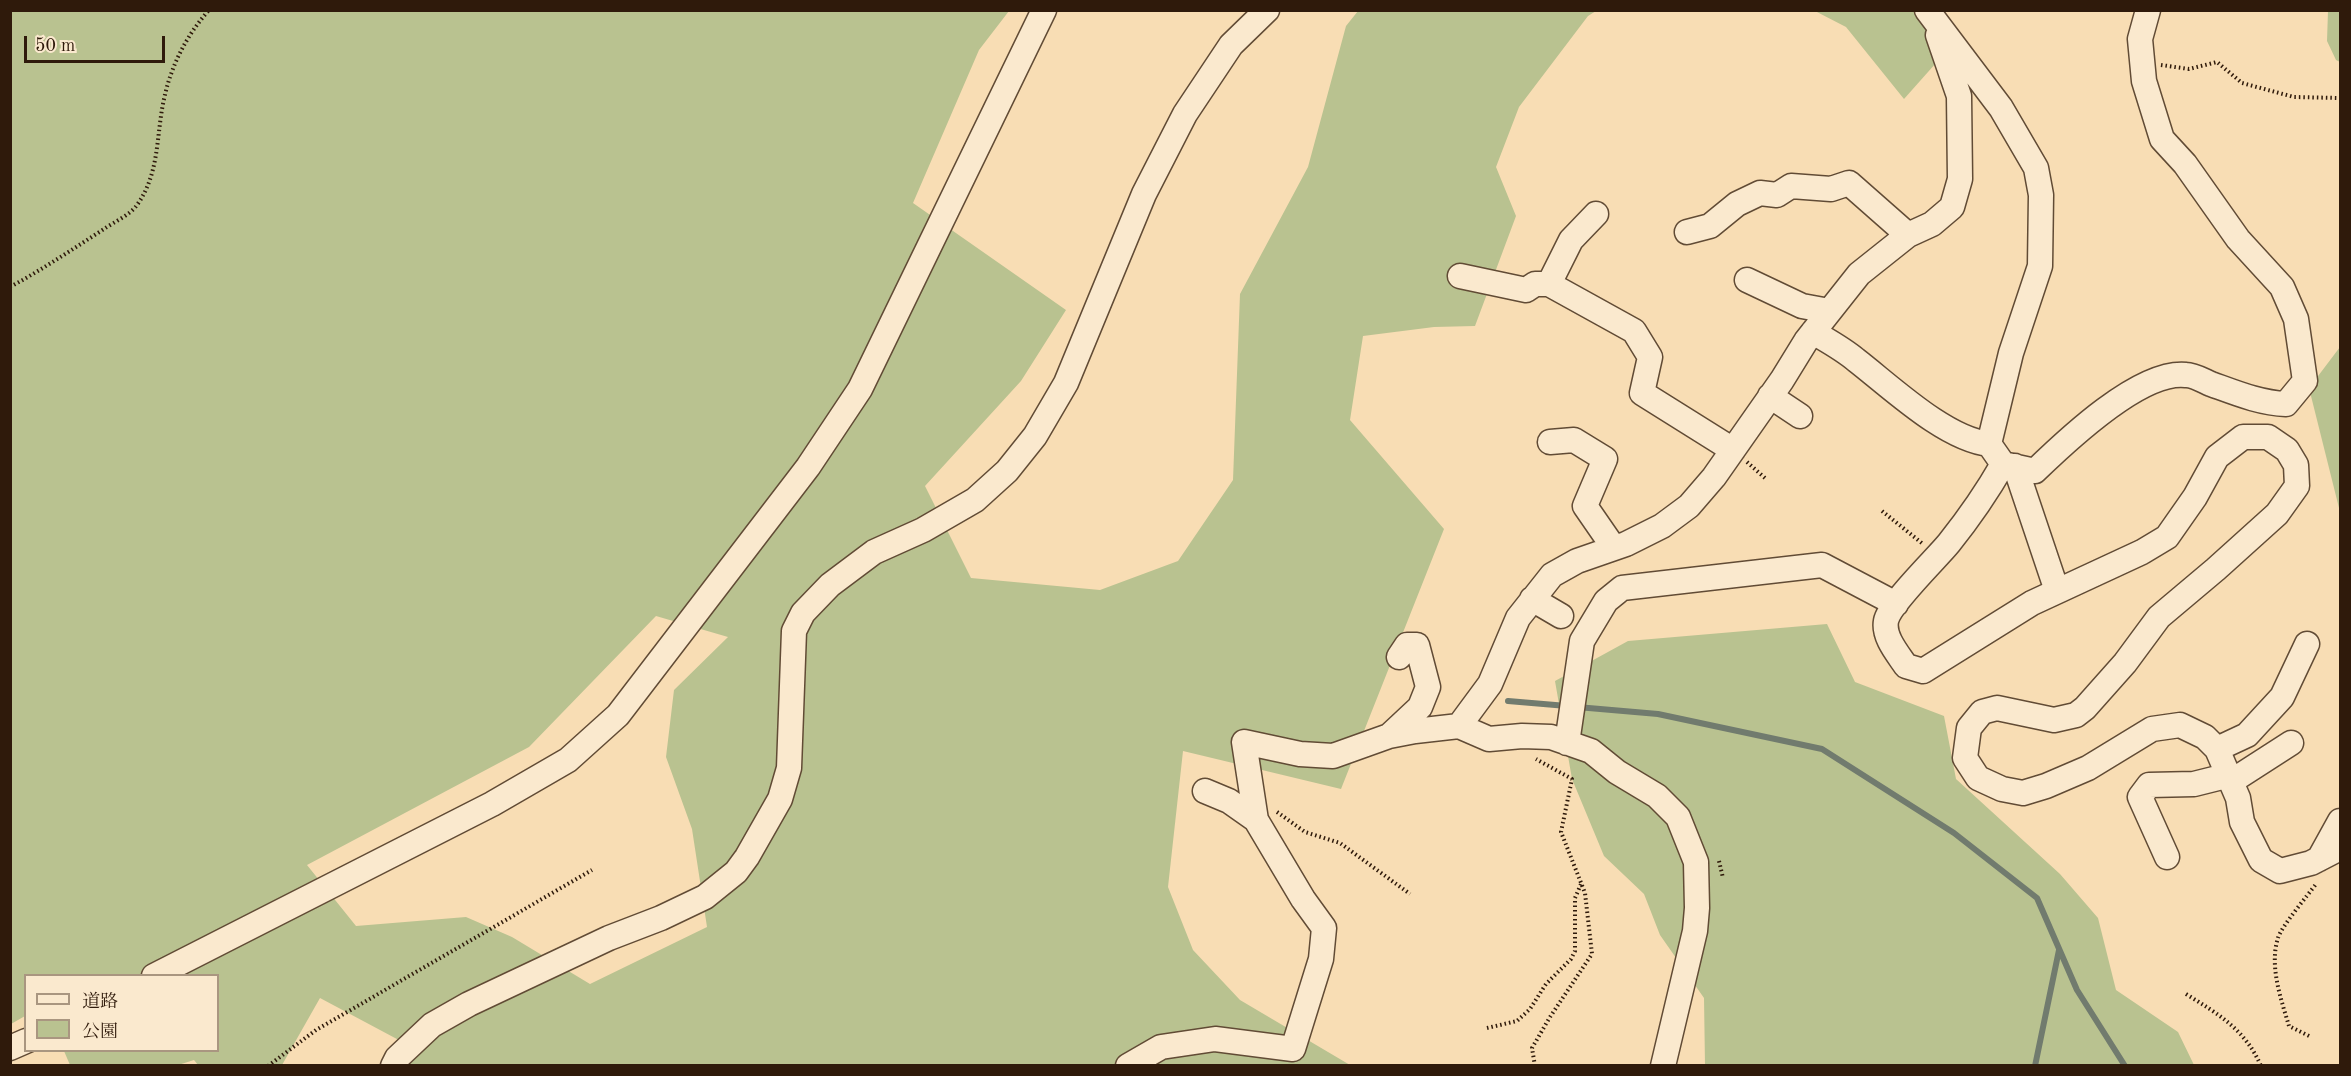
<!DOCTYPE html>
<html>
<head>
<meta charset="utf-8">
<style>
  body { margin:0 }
  #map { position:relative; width:2351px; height:1076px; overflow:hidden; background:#f8ddb4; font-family:"Old Standard TT","Noto Serif JP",serif }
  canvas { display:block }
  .frame { position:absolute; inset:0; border:12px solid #2f1a0b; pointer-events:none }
  .legend { position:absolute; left:24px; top:974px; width:195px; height:78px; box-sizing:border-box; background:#fae9ce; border:2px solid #a99680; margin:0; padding:8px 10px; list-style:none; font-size:18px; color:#2f1a0b }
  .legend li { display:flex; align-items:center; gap:12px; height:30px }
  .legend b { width:30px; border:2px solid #a99680 }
  .scale { position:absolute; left:24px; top:36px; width:141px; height:27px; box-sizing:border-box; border:3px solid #2f1a0b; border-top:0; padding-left:8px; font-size:18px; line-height:21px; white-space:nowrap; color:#2f1a0b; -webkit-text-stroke:4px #fae9ce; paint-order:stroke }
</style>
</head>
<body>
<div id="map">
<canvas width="2351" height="1076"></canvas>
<div class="frame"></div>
<ul class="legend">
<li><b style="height:8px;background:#fae9ce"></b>道路</li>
<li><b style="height:16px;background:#b9c290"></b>公園</li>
</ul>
<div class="scale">50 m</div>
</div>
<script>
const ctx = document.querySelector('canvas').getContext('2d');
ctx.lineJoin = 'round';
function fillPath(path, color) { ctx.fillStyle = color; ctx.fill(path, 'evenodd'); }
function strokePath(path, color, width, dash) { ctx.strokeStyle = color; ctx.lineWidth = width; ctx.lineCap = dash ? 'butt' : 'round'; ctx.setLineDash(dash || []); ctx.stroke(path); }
const green = new Path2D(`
  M 11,11 L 1009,11 L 979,50 L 913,203 L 1066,310 L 1021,381 L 925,486 L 971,578 L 1100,590 L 1178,561 L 1233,480 L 1240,294 L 1308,167 L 1346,26 L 1358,11 L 1596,11 L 1588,16 L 1519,107 L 1496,167 L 1516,216 L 1475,326 L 1434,327 L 1363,336 L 1350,420 L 1444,529 L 1341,789 L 1183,751 L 1168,887 L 1193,950 L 1240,1000 L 1350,1065 L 409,1065 L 410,1046 L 320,998 L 282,1065 L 198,1065 L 194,1060 L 175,1066 L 70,1065 L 64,1051 L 218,1050 L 218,976 L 26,976 L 25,1016 L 11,1024 ZM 656,616 L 728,637 L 674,690 L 666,757 L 692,829 L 707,927 L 590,984 L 512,937 L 466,917 L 356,926 L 307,865 L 529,747 Z
  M 1815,11 L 1933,11 L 1944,54 L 1904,99 L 1846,27 Z
  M 2328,11 L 2340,11 L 2340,62 L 2336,60 L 2327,41 Z
  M 2340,347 L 2340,512 L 2309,388 Z
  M 1827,624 L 1855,682 L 1944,716 L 1956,779 L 2060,874 L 2098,918 L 2116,990 L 2178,1032 L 2194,1065 L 1705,1065 L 1704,998 L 1660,935 L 1644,894 L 1604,856 L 1572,779 L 1555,681 L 1628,641 Z`);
const stream = new Path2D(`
  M 1508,701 L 1567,706
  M 1577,707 L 1658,714 L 1822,749 L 1954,833 L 2037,898 L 2077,990 L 2125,1066
  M 2035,1066 L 2059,950`);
const path = new Path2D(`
  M 2161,65 L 2189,69 L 2217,62 L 2242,83 L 2294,97 L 2340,98
  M 10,287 C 43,269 73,249 104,229 C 114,222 130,215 137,205 C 160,173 156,135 164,99 C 171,66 186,36 209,10
  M 1747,462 L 1765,478
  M 1882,511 L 1923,544
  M 1277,812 L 1305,832 L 1340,843 L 1410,894
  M 1719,861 L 1723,878
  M 2186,994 C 2218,1014 2245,1029 2261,1066
  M 1487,1028 L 1517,1021 L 1530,1009 L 1546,984 L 1571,959 L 1575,951 L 1575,898 L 1581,884
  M 2309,1036 L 2289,1026 C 2281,999 2269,966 2278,938 C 2281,927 2308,895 2316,884
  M 268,1066 L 316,1030 L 592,870
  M 1535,1066 L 1532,1048 L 1550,1017 L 1592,954 L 1585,893 L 1561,832 L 1572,779 L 1536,759`);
const minor = new Path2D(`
  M 1927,10 L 2001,108 L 2036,168 L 2041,195 L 2040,266 L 2011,353 L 1989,444 L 2003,464 C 1987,492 1969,518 1949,543 C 1936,559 1889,604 1886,621 C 1883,637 1898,654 1906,666 L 1923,671 L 2032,603 L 2142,552 L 2167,537 L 2195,497 L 2217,457 L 2243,437 L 2268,437 L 2287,450 L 2296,465 L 2297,486 L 2277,514 L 2216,569 L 2159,617 L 2125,663 L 2085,708 L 2076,715 L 2054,720 L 1997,708 L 1982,712 L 1969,728 L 1965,758 L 1978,778 L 2002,789 L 2023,793 L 2046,786 L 2088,768 L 2152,729 L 2180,725 L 2205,737 L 2217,749 L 2238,798 L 2242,822 L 2261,860 L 2280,871 L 2311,863 L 2340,848
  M 1596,214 L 1571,240 L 1549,284 L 1634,331 L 1650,357 L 1642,393 L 1733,450
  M 1687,232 L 1710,226 L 1737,204 L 1760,193 L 1777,195 L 1791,186 L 1831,189 L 1849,183 L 1908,235
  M 1460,276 L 1526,290 L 1535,284 L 1549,284
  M 1747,280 L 1802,306 L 1829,311
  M 1813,332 C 1828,341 1843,349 1856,360 C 1891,387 1945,439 1989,444
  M 1770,396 L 1800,416
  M 1550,442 L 1574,440 L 1605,459 L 1585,506 L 1614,548
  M 2003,464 L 2035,471 C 2066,441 2140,370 2186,375 C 2194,375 2204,381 2211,384 C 2236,393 2260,403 2286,404 L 2305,381 L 2296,319 L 2282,287 L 2238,239 L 2185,164 L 2162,139 L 2144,81 L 2140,39 L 2148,10
  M 2015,466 L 2057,591
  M 1532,599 L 1561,616
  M 1459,726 L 1490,684 L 1518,618 L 1552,575 L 1577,561 L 1626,544 L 1662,526 L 1689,506 L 1714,477 L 1782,380 L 1806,341 L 1859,274 L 1908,235 L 1932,224 L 1952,207 L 1960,179 L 1959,96 L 1938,35
  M 1389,736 L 1420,707 L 1428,687 L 1417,645 L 1407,645 L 1399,657
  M 1567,743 L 1582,641 L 1606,601 L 1622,588 L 1822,565 L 1896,604
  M 2217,749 L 2247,735 L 2282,697 L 2307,644
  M 2232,781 L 2291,743
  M 1205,791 L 1229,801 L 1256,820
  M 2167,857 L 2140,797 L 2149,785 L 2194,784 L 2230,775
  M 2319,859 L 2340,821
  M 154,976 L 492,804 L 568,760 L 618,715 L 808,467 L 860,389 L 1044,10
  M 10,1048 L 26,1041
  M 393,1066 L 397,1058 L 432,1025 L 469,1004 L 609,938 L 661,918 L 705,897 L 736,872 L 747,857 L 780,799 L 789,768 L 794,631 L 803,613 L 830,585 L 874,552 L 923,530 L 975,500 L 1007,471 L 1035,436 L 1066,383 L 1144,194 L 1185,114 L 1231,45 L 1267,10
  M 1128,1066 L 1161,1047 L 1215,1039 L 1293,1049 L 1321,959 L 1324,928 L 1303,899 L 1256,820 L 1244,742 L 1300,754 L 1333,756 L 1389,736 L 1415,731 L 1459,726 L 1489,739 L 1522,736 L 1551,737 L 1591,751 L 1617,772 L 1657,796 L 1678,817 L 1696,862 L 1697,908 L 1695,931 L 1663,1066`);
fillPath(green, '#b9c290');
strokePath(stream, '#717b6e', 6);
strokePath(minor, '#614b35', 27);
strokePath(path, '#2f1a0b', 4, [1.5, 3]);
strokePath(minor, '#fae9ce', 24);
</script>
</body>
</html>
